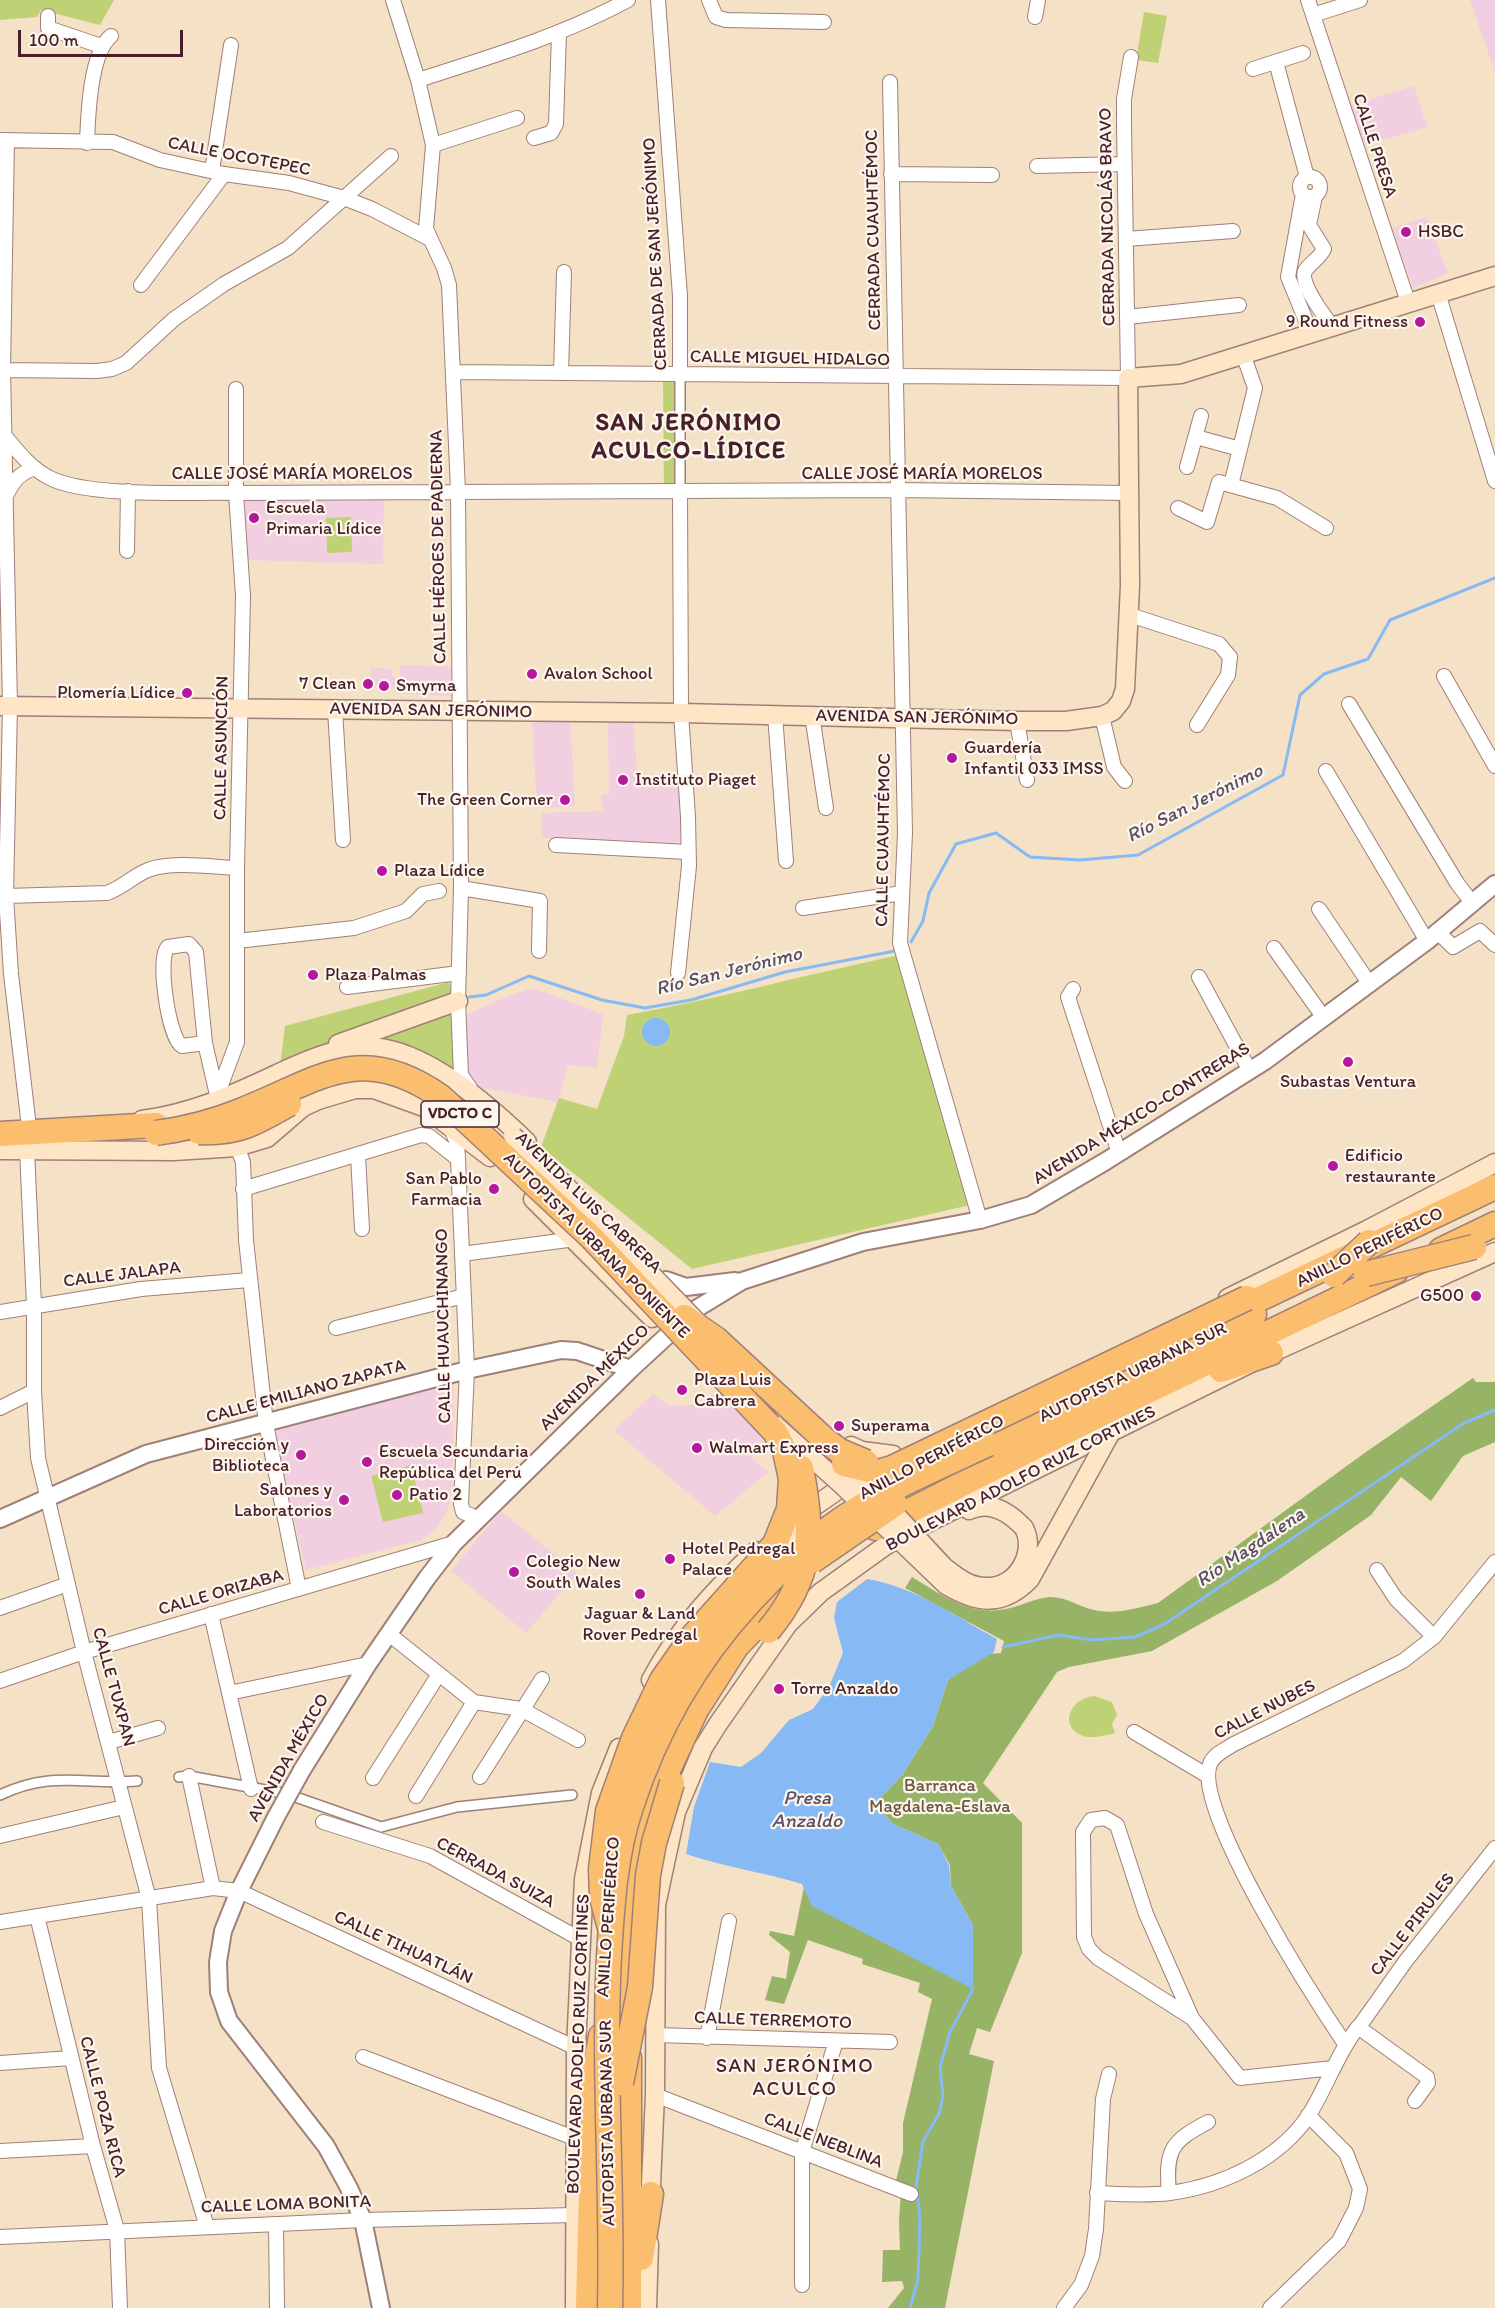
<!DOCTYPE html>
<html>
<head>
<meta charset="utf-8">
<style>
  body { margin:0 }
  #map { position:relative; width:1495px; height:2308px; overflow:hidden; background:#f4e1c6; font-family:Itim,sans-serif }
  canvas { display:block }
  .scale { position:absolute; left:18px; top:30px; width:165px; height:27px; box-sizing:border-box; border:3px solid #4a1f2b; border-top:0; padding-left:8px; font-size:18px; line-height:21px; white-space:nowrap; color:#4a1f2b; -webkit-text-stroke:4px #fbf7ec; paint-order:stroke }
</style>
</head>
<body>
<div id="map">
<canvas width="1495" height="2308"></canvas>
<div class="scale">100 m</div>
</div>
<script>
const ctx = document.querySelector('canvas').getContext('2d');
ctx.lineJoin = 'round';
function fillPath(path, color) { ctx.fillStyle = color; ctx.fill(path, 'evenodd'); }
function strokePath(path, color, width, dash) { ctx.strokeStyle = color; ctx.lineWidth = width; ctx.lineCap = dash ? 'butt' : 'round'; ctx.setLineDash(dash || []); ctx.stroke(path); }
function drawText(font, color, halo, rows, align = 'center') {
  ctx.font = font + ' Itim,sans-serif'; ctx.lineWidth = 4.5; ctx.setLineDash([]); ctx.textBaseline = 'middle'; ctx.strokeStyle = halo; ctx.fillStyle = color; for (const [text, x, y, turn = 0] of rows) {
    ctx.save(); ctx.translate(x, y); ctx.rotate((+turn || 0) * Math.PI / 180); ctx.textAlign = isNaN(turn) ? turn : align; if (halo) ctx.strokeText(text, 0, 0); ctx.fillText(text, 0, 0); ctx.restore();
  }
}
const built = new Path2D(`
  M 1470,0 L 1495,0 L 1495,73 Z
  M 1414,86 L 1427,127 L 1360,147 L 1348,106 Z
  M 1427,217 L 1448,273 L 1413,288 L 1392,228 Z
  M 244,496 L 384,498 L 383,564 L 245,560 Z
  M 400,665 L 452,667 L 451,696 L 399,694 Z
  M 371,668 L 392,669 L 392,676 L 396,677 L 395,688 L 370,686 Z
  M 570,720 L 575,806 L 537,808 L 532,722 Z
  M 633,720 L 638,786 L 681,784 L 685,842 L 612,846 L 583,838 L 542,838 L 542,813 L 603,811 L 601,795 L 609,794 L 608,721 Z
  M 533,988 L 603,1014 L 597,1068 L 568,1065 L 558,1102 L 467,1085 L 467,1015 L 498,1000 Z
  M 454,1377 L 452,1493 L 447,1511 L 437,1528 L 421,1540 L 306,1570 L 273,1431 Z
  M 717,1391 L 768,1439 L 751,1457 L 768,1472 L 715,1516 L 614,1430 L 653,1394 L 669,1406 L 696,1405 Z
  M 501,1511 L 577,1573 L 526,1633 L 451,1571 Z`);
const green = new Path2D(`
  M 0,0 L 114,0 L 100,25 L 41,10 L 37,17 L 0,20 Z
  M 1144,12 L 1167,16 L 1158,63 L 1136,60 Z
  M 663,378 L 682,383 L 685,496 L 664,497 Z
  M 351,517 L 352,552 L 327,553 L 326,518 Z
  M 899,955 L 970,1205 L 692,1269 L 541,1147 L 559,1098 L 597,1109 L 624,1036 L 627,1015 C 718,999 808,974 899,955 Z
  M 449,982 L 454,1001 L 460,1075 C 421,1061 374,1046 331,1055 C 314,1059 295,1069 279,1076 L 285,1026 Z
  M 411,1465 L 423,1513 L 383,1522 L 371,1476 Z
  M 1094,1696 L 1112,1702 L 1117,1715 L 1112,1724 L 1115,1733 C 1109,1735 1090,1739 1083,1736 C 1058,1727 1070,1698 1094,1696 Z`);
const forest = new Path2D(`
  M 1473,1378 L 1476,1382 L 1495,1382 L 1495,1442 L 1463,1456 L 1431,1501 L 1401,1477 L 1371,1515 L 1277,1581 L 1152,1651 L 1069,1667 L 1057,1672 L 983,1783 L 1022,1823 L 1022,1953 L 990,2032 L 977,2028 L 969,2054 L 994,2061 L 945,2308 L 888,2308 L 904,2288 L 902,2281 L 882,2282 L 883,2250 L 900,2250 L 899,2221 L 901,2193 L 894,2189 L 903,2152 L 903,2123 L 932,1999 L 918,1992 L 920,1983 L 862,1964 L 863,1959 L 808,1940 L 784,2004 L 765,2000 L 772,1976 L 786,1979 L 790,1952 L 769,1935 L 770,1931 L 794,1936 L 804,1887 L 802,1884 L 813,1906 L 973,1988 L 973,1925 L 951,1886 L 950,1865 L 938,1844 L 893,1824 L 879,1809 L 881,1797 L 903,1774 L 933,1726 L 948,1680 L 987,1654 L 1001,1653 L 1004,1641 L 905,1588 L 912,1577 C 942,1595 969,1616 1006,1609 C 1021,1606 1035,1598 1050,1597 C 1067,1597 1079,1607 1094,1610 C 1115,1615 1137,1608 1158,1603 L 1366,1452 Z`);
const water = new Path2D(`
  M642 1032a14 14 0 1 1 28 0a14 14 0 1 1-28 0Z
  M 867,1579 C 913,1586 957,1617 997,1639 L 994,1652 L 948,1680 L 933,1726 L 903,1774 L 881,1797 L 879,1809 L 893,1824 L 938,1844 L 949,1865 L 951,1886 L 973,1925 L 973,1989 L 812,1906 L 802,1884 C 763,1872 724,1867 686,1854 L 694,1807 L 710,1762 L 741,1767 L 761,1753 L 789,1720 L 813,1709 L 829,1687 L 843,1653 L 834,1618 L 837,1602 Z`);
const stream = new Path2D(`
  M 911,942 L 923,921 L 929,893 L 956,844 L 996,833 L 1030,857 L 1080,860 L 1138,855 L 1283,775 L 1300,695 L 1324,674 L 1368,659 L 1390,620 L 1495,578
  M 469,997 L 486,995 L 529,976 L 602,1000 L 645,1008 L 691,1000 L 785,972 L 895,951
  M 1003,1647 L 1058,1635 L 1092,1640 L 1135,1637 L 1163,1625 L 1464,1423 L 1495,1410
  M 910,2308 L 918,2279 L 920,2217 L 916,2187 L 923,2141 L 939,2114 L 943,2096 L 940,2067 L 950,2032 L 972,1991 L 972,1984`);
const pedestrian = new Path2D(`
  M 680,492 L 680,375
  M 179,1777 L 189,1776 L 287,1794 L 381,1827 L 457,1807 L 572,1795
  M 0,1795 C 52,1770 84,1785 137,1781`);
const minor = new Path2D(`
  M 393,0 L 418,80 L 433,145 L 426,229 L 444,268 L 449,285 L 458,491 L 461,888 L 458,1001 L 461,1075 L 470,1088
  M 658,0 L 680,296 L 680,375
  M 709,0 L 716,17 L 726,20 L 824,22
  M 1308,0 L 1408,302
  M 1313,15 L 1360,0
  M 48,16 L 48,28 L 101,46
  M 1035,17 L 1038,0
  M 1276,62 L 1307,177
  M 1253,69 L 1303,53
  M 418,80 C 490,57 561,36 628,0
  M 890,82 L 905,833 L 900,943 L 980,1220
  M 534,138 L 551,133 L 556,124 L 559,33
  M 0,140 L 113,142 L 160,160 L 224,174 L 289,183 L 344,198 L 372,209 L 428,238
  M 7,141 L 3,370 L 10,706 L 6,896 L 11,974 L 29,1127
  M 87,143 C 88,116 90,53 111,36
  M 433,145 L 517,118
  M 1037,166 L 1124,164
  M 212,171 L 231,45
  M 891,174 L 992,175
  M1300 187a10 10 0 1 1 20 0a10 10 0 1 1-20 0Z
  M 1303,194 L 1288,277 L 1311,333
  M 1315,196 L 1309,225 L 1324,249 C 1320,258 1310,263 1305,271 C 1299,283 1325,317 1332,326
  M 1126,239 L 1233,231
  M 141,285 L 224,174
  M 1438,293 L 1495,481
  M 1127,317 L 1239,305
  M 0,370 L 97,371 L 112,369 L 126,363 L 174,319 L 224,284 L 288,248 L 391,156
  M 453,372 L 1128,378 L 1124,124 L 1124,99 L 1131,57
  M 561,373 L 564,272
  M 5,436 C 19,453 32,470 52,479 C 90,497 191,492 236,493 L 897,490 L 1129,493
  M 1196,437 L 1240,449
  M 1187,467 L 1201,416
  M 1231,485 L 1255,388 L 1243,354
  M 7,494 C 14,480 20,473 35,468
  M 1178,508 L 1207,522 L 1219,482 L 1277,498 L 1326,528
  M 127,551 L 128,491
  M 1130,615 L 1219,644 L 1230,657 L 1228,675 L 1197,725
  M 1444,676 L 1495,766
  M 1349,704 L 1457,883 L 1473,904
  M 335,710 L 343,840
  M 775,715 L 786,861
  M 812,715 L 826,808
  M 1102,716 L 1114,767 L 1125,781
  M 1017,721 L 1027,780
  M 1326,771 L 1427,941
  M 556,845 L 688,852
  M 461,888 L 540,901 L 539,951
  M 6,896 L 107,893 C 122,888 133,876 148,870 C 171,861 213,867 237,868
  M 803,908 L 902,893
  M 1319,909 L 1369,983
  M 1437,931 L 1453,947 L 1480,931 L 1495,945
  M 237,941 L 354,928 L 406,911 L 423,894 L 439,891
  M 1274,948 L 1324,1018
  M 678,973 L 689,866 L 688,817 L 681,713 L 680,492
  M 1199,977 L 1250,1071
  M 347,987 L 459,973
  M 1073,989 L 1068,997 L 1119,1153
  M 205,1043 L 182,1046 C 168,1038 157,956 168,947 L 189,944 L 196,952 L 205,1043 L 217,1095
  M 214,1104 L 237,1042 L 237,868 L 243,596 L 236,493 L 236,389
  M 452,1131 L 457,1143 L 458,1159 L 467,1370 L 461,1504 L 463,1512 L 477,1518
  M 237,1147 L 243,1162 L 246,1240 L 266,1424 L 299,1589
  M 27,1150 L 34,1305 L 34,1391 L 38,1458 L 84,1652 L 149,1899 L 159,2068 L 207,2227
  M 358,1156 L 362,1229
  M 243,1189 L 421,1135 L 429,1136 L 458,1159
  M 462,1254 L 575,1239
  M 0,1312 L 141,1289 L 249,1280
  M 336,1328 L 464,1296
  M 0,1408 L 34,1391
  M 1377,1570 L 1396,1599 L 1434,1637
  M 0,1608 L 68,1584
  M 211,1614 L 251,1789
  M 389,1634 L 474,1702 L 521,1709 L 578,1740
  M 0,1681 L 84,1652 L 454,1543
  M 229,1693 L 368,1664
  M 1134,1732 L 1208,1776
  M 109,1742 L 158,1728
  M 189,1776 L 213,1888
  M 480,1777 L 542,1679
  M 373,1778 L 439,1674
  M 416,1796 L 474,1702
  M 323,1822 L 430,1856 L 580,1939
  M 0,1836 L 124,1807
  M 37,1916 L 93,2146 L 117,2230 L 120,2308
  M 0,1922 L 213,1888 L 239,1891 L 576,2048
  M 1192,2018 L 1098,1958 L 1089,1949 L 1084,1937 L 1083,1832 L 1091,1820 L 1105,1818 L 1117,1825 L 1146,1914 L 1192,2018 L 1240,2078 L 1333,2068
  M 1361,2024 L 1405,1962 L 1495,1848
  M 656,2035 L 890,2042
  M 707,2038 L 729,1921
  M 1345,2044 C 1316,2001 1192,1809 1210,1764 C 1214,1754 1225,1750 1234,1744 L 1403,1661 L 1434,1637 L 1495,1562
  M 363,2057 L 574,2138
  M 0,2063 L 71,2058
  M 655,2095 L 911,2194
  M 0,2151 L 93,2146
  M 1097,2193 C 1120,2194 1146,2196 1170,2193 C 1222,2186 1279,2160 1309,2115 C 1327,2086 1337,2054 1358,2027 L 1427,2077 L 1428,2083 L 1415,2101
  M 1169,2193 C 1165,2149 1172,2141 1208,2122
  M 276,2224 L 277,2308
  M 0,2237 L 363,2220 L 574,2215
  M 802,2285 L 802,2152 L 836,2041
  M 1064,2308 L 1081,2285 L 1092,2256 L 1096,2229 L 1103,2099 L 1109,2074
  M 1270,2308 L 1339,2241 L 1356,2208 L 1360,2189 L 1346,2153 L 1308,2115`);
const tertiary = new Path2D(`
  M 666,1280 L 686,1287 L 735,1281
  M 0,1519 L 146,1454 L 467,1370 L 561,1350 L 577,1351 L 631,1369
  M 302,1770 L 368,1664 L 427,1578 L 454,1543 L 631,1369 L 696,1309 L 742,1281 L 863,1242 L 980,1220 L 1031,1205 L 1106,1161 L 1265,1061 L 1427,941 L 1495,884
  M 276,1817 L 239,1891 L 223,1931 L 218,1962 L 219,1992 L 229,2021 L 326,2146 L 349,2188 L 363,2220 L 381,2308`);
const secondary = new Path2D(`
  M 0,706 L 681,713 L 1017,721 L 1066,721 L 1102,716 L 1113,711 L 1121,701 L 1125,689 L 1130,586 L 1128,378 L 1181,374 L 1495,276
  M 338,1044 L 458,1001
  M 142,1120 C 194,1113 232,1095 279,1073 C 305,1061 336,1047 366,1047 C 422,1046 489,1105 527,1142
  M 0,1150 L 174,1151 L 237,1147 L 267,1138 L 303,1107 L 318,1100 L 355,1089 L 374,1089 L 424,1107 L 490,1157
  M 533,1199 L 652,1318
  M 1228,1298 L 1367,1230 L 1495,1163
  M 851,1446 L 862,1451 L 893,1455
  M 969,1510 C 990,1500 1009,1512 1024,1528
  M 799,1517 L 855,1478
  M 651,1680 C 677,1630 715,1589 756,1551
  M 650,2207 L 655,2095 L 656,1905 L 676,1812 L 703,1748 L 718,1724 L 788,1624 L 821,1592 L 885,1546 L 911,1531 L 1271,1353 L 1495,1252
  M 575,2308 L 576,2048 L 584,1879 L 601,1793 L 619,1748
  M 647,2308 L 649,2244`);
const motorway = new Path2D(`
  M 0,1134 L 156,1125
  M 1441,1250 L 1495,1224
  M 1230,1313 L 1495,1187
  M 1221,1370 L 1271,1353
  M 988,1444 L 1254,1314
  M 876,1528 L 1084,1422 L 1396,1271
  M 629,2012 L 629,1957 L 635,1868 L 655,1798 L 696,1710 L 736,1647 L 779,1602
  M 629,2058 L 629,2308
  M 641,2258 L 651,2194
  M 588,2308 L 594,2074 L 601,2036`);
const tertiaryBridge = new Path2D(`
  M 276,1817 L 302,1770`);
const secondaryBridge = new Path2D(`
  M 513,1136 L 566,1186 L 699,1324
  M 776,1426 L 841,1484 L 946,1585 C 978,1604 1003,1607 1030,1579 L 1110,1434
  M 846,1466 L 870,1487 L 944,1567 C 957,1577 969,1587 986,1587 C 1016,1589 1037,1553 1024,1528
  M 777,1551 C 790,1537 801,1523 800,1502`);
const motorwayBridge = new Path2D(`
  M 199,1132 C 238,1134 256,1123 289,1104
  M 156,1133 C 185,1129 213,1122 240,1111 C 319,1080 360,1040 441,1097 L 592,1238 L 775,1432 L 785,1451 L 791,1479 L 789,1509 L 775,1544 L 692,1637 L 662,1680 L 634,1738 L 608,1811 L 601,1869 L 602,1898 L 610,1928
  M 1366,1274 L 1474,1247
  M 1334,1275 L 1369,1242
  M 684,1317 L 716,1339 L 825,1440 L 840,1451 L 866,1462
  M 844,1464 L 878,1472 L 892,1468 L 1247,1298
  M 812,1561 L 895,1504
  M 768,1631 C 813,1577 814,1535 801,1468
  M 621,2083 L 640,1987 L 648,1875 L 654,1843 L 672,1783
  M 610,2308 C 613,2191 603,2073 609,1956 C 612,1907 615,1854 631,1807 C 656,1730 694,1663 749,1603 C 775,1575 801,1548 832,1526 C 880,1491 936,1469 988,1444`);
const markers = [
  [1406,232,6,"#b5179e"],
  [1420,322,6,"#b5179e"],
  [254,518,6,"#b5179e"],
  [532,674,6,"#b5179e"],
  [368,684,6,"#b5179e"],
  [384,686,6,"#b5179e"],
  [187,693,6,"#b5179e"],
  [952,758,6,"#b5179e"],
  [623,780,6,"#b5179e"],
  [565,800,6,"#b5179e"],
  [382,871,6,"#b5179e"],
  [313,975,6,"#b5179e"],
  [1348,1062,6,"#b5179e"],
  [1333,1166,6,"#b5179e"],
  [494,1189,6,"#b5179e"],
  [1476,1296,6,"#b5179e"],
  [682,1390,6,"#b5179e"],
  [839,1426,6,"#b5179e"],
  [697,1448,6,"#b5179e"],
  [301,1455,6,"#b5179e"],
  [367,1462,6,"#b5179e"],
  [397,1495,6,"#b5179e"],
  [344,1500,6,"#b5179e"],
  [670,1559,6,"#b5179e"],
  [514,1572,6,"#b5179e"],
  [640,1594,6,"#b5179e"],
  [779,1689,6,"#b5179e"]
];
const shields = [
  [460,1114,78]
];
const shieldNames = [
  ["VDCTO C",460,1114]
];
const streetNames = [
  ["CALLE PRESA",1374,146,72],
  ["CALLE OCOTEPEC",239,157,11],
  ["CERRADA NICOLÁS BRAVO",1108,217,-91],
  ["CERRADA CUAUHTÉMOC",874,230,-91],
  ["CERRADA DE SAN JERÓNIMO",656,254,-93],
  ["CALLE MIGUEL HIDALGO",790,359,1],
  ["CALLE JOSÉ MARÍA MORELOS",292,474],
  ["CALLE JOSÉ MARÍA MORELOS",922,474],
  ["CALLE HÉROES DE PADIERNA",439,547,-91],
  ["AVENIDA SAN JERÓNIMO",431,711,1],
  ["AVENIDA SAN JERÓNIMO",917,718,1],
  ["CALLE ASUNCIÓN",222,748,-89],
  ["CALLE CUAUHTÉMOC",884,840,-89],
  ["AVENIDA MÉXICO-CONTRERAS",1142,1114,-32],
  ["AVENIDA LUIS CABRERA",588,1203,44],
  ["AUTOPISTA URBANA PONIENTE",596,1246,45],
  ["ANILLO PERIFÉRICO",1370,1248,-26],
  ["CALLE JALAPA",122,1275,-7],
  ["CALLE HUAUCHINANGO",444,1326,-91],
  ["AUTOPISTA URBANA SUR",1133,1373,-26],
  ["AVENIDA MÉXICO",595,1378,-44],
  ["CALLE EMILIANO ZAPATA",306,1392,-15],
  ["ANILLO PERIFÉRICO",932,1458,-28],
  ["BOULEVARD ADOLFO RUIZ CORTINES",1021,1479,-27],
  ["CALLE ORIZABA",221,1593,-16],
  ["CALLE TUXPAN",113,1687,75],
  ["CALLE NUBES",1265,1710,-27],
  ["AVENIDA MÉXICO",289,1758,-60],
  ["CERRADA SUIZA",495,1873,28],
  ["ANILLO PERIFÉRICO",609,1917,-86],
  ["CALLE PIRULES",1413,1925,-52],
  ["CALLE TIHUATLÁN",403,1948,25],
  ["CALLE TERREMOTO",773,2021,2],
  ["BOULEVARD ADOLFO RUIZ CORTINES",579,2044,-88],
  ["CALLE POZA RICA",102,2107,76],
  ["AUTOPISTA URBANA SUR",608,2123,-91],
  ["CALLE NEBLINA",823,2141,21],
  ["CALLE LOMA BONITA",286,2205,-2]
];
const poiNames = [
  ["HSBC",1418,232],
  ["9 Round Fitness",1408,322,"right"],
  ["Escuela",266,508],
  ["Primaria Lídice",266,529],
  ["Avalon School",544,674],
  ["7 Clean",356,684,"right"],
  ["Smyrna",396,686],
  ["Plomería Lídice",175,693,"right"],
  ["Guardería",964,748],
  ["Infantil 033 IMSS",964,769],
  ["Instituto Piaget",635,780],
  ["The Green Corner",553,800,"right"],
  ["Plaza Lídice",394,871],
  ["Plaza Palmas",325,975],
  ["Subastas Ventura",1348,1082,"center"],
  ["Edificio",1345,1156],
  ["restaurante",1345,1177],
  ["San Pablo",482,1179,"right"],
  ["Farmacia",482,1200,"right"],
  ["G500",1464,1296,"right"],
  ["Plaza Luis",694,1380],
  ["Cabrera",694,1401],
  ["Superama",851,1426],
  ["Dirección y",289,1445,"right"],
  ["Biblioteca",289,1466,"right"],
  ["Walmart Express",709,1448],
  ["Escuela Secundaria",379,1452],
  ["República del Perú",379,1473],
  ["Salones y",332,1490,"right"],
  ["Laboratorios",332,1511,"right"],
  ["Patio 2",409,1495],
  ["Hotel Pedregal",682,1549],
  ["Palace",682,1570],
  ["Colegio New",526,1562],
  ["South Wales",526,1583],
  ["Jaguar & Land",640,1614,"center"],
  ["Rover Pedregal",640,1635,"center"],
  ["Torre Anzaldo",791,1689]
];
const parkNames = [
  ["Barranca",940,1786],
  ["Magdalena-Eslava",940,1807]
];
const waterNames = [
  ["Río San Jerónimo",1195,804,-27],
  ["Río San Jerónimo",729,972,-14],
  ["Río Magdalena",1251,1548,-34],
  ["Presa",807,1799],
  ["Anzaldo",807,1822]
];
const neighbourhoodNames = [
  ["SAN JERÓNIMO",795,2067],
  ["ACULCO",795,2090]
];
const districtNames = [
  ["SAN JERÓNIMO",689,424],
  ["ACULCO-LÍDICE",689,452]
];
fillPath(built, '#f2cfe0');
fillPath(green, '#bed174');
fillPath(forest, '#96b366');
fillPath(water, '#87baf4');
strokePath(stream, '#87baf4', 3);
strokePath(pedestrian, '#9f8078', 12);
strokePath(minor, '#9f8078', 16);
strokePath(tertiary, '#9f8078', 20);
strokePath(secondary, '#9f8078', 21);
strokePath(motorway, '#9f8078', 27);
strokePath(pedestrian, '#fff', 9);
strokePath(minor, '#fff', 14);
strokePath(tertiary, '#fff', 16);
strokePath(secondary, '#fde5c5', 18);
strokePath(motorway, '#fbbd6e', 24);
strokePath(tertiaryBridge, '#9f8078', 20, []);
strokePath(secondaryBridge, '#9f8078', 21, []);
strokePath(motorwayBridge, '#9f8078', 27, []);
strokePath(tertiaryBridge, '#fff', 16);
strokePath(secondaryBridge, '#fde5c5', 18);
strokePath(motorwayBridge, '#fbbd6e', 24);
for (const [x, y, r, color] of markers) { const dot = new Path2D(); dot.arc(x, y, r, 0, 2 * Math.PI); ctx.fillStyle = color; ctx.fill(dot); strokePath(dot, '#fbf7ec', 2); }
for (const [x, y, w] of shields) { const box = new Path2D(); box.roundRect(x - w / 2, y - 13, w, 26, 4.5); ctx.fillStyle = '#fbf7ec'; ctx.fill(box); strokePath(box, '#4a1f2b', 1.5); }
drawText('bold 16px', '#4a1f2b', null, shieldNames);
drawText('18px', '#4a1f2b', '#fbf7ec', streetNames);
drawText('18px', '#4a1f2b', '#fbf7ec', poiNames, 'left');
drawText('18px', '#6d5441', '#fbf7ec', parkNames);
drawText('italic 20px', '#5c4e67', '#fbf7ec', waterNames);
ctx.letterSpacing = '1.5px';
drawText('20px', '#4a1f2b', '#fbf7ec', neighbourhoodNames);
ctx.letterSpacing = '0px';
ctx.letterSpacing = '1.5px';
drawText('bold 24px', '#4a1f2b', '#fbf7ec', districtNames);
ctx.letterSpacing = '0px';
</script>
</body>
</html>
